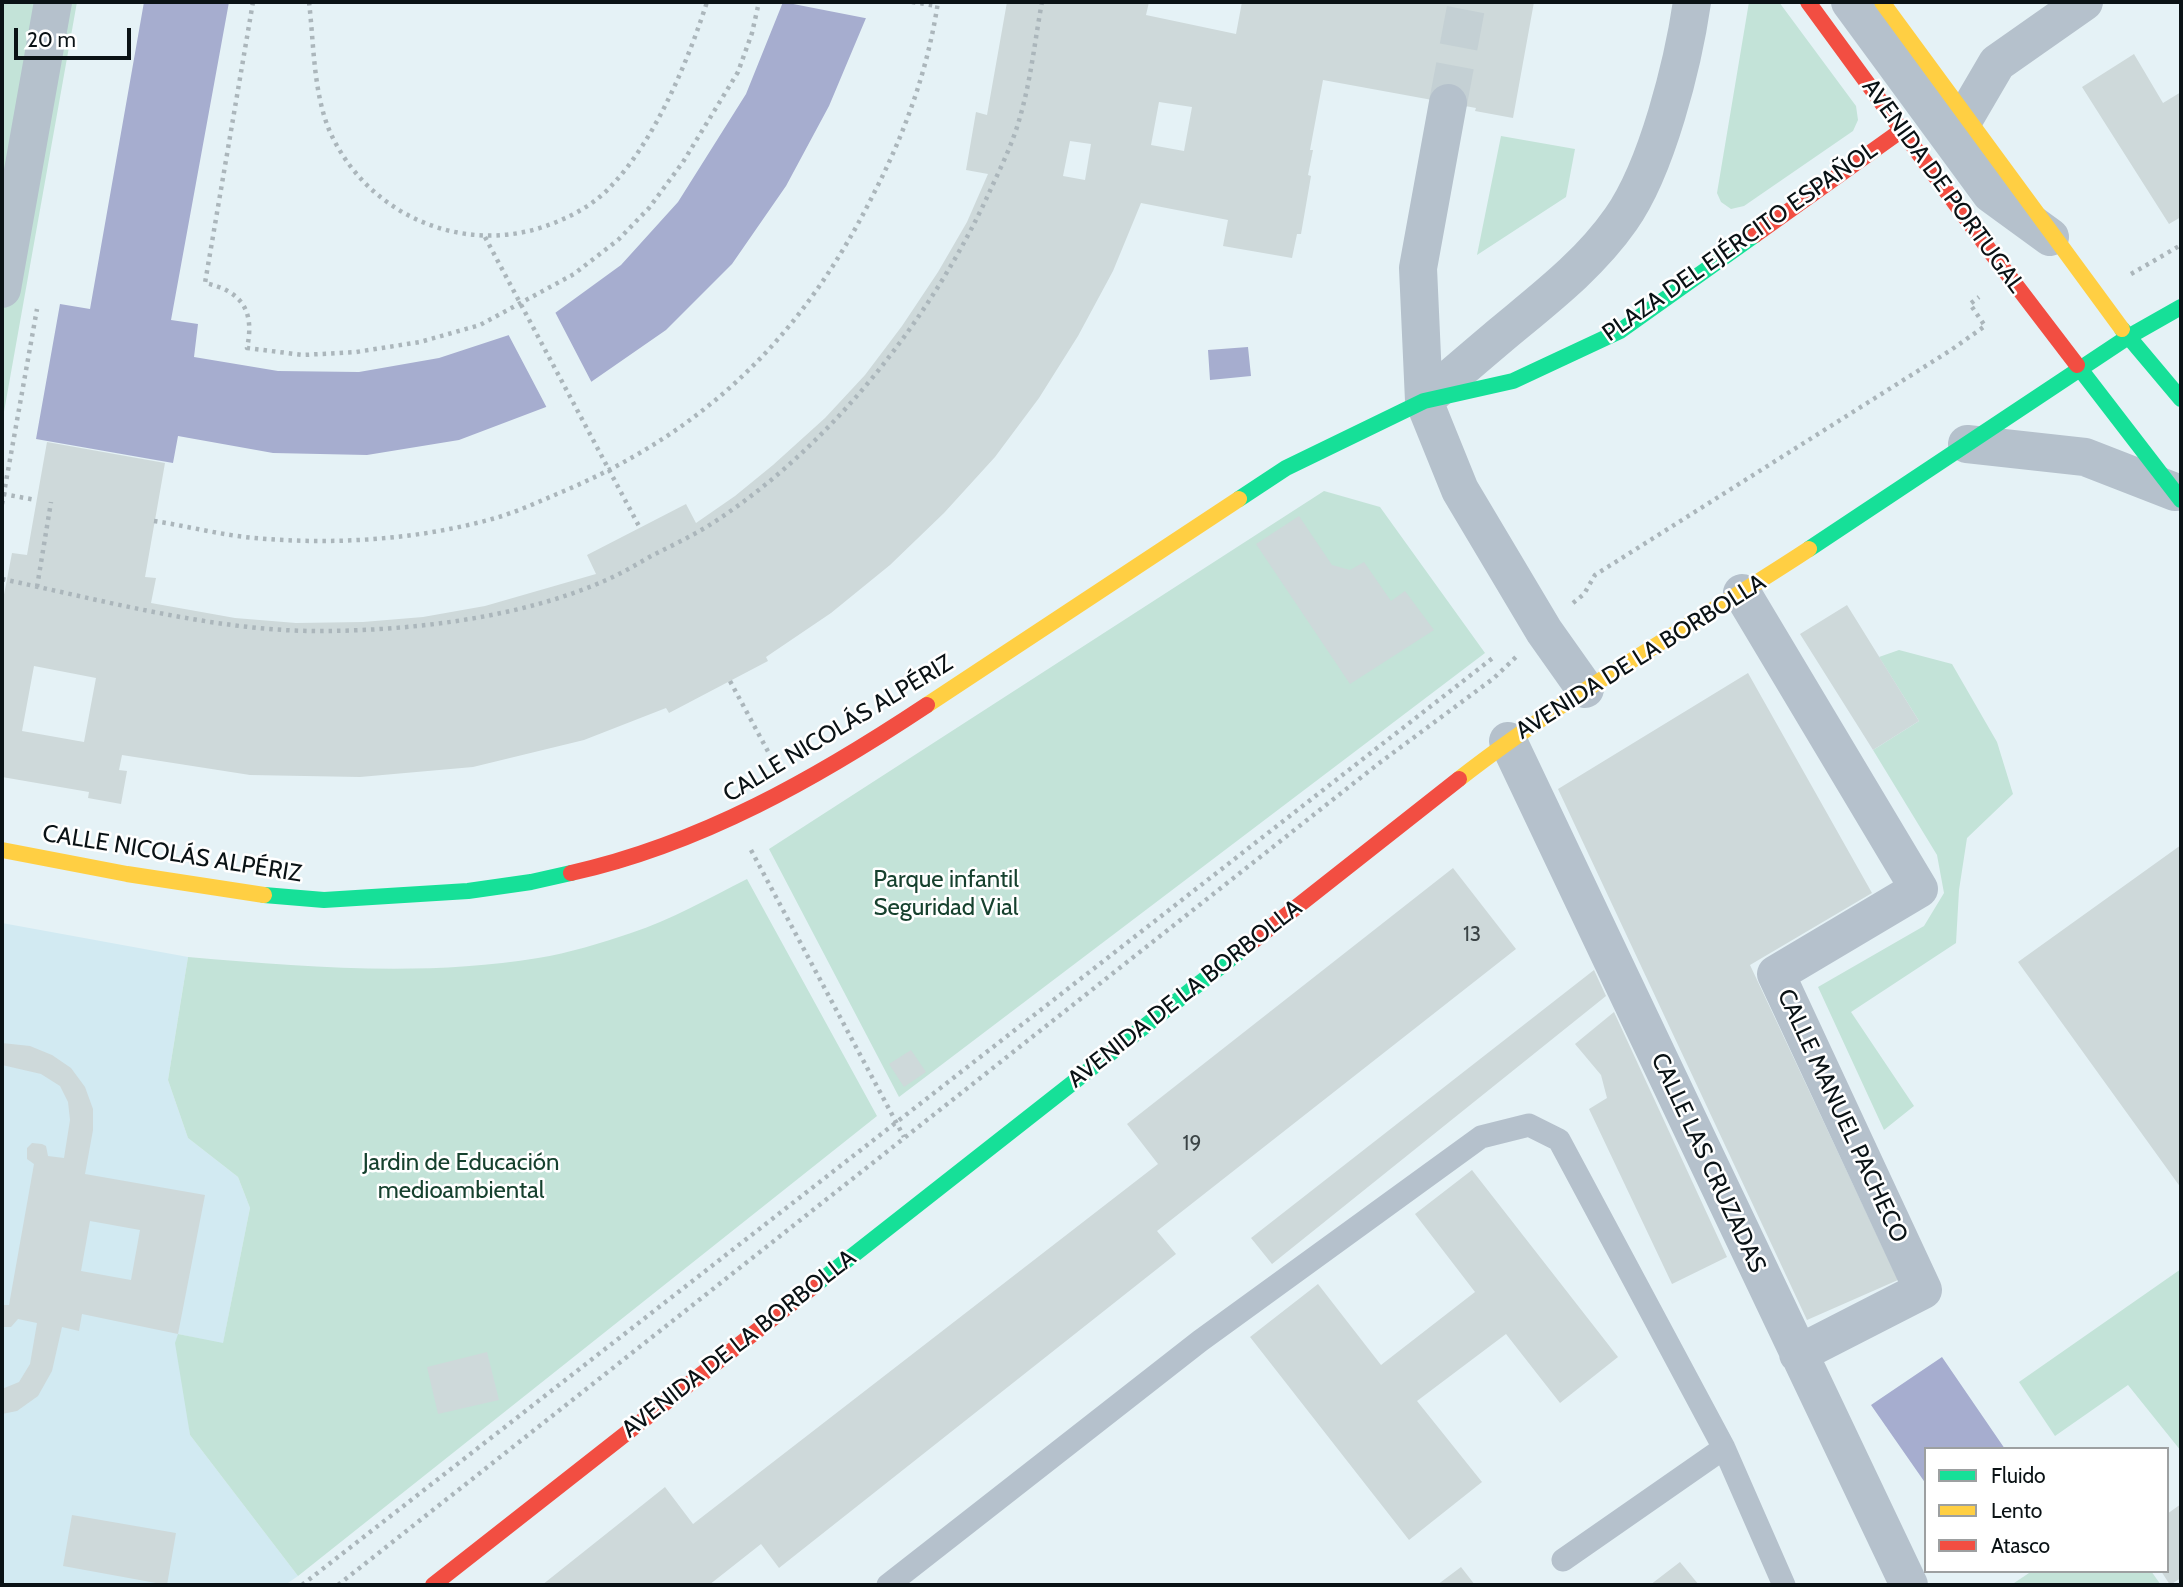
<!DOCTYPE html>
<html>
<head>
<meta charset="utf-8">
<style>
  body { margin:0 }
  #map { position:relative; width:2183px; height:1587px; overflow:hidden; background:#e5f2f6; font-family:Cabin,sans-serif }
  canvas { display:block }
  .frame { position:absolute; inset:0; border:4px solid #0a1215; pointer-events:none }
  .legend { position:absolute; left:1924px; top:1447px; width:245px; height:126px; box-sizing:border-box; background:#fff; border:2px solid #9da0a1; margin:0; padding:9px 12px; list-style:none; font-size:21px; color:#0a1215 }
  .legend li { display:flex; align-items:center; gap:14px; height:35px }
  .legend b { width:35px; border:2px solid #9da0a1 }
  .scale { position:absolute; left:14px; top:28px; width:117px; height:32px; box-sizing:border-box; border:4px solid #0a1215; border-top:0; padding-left:9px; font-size:21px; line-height:24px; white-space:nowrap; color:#0a1215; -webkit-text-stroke:5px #fff; paint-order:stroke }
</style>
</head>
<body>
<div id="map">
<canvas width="2183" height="1587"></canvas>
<div class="frame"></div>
<ul class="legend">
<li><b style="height:9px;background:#16e098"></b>Fluido</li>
<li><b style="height:9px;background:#ffcf43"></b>Lento</li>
<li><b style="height:9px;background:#f24e42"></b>Atasco</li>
</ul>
<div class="scale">20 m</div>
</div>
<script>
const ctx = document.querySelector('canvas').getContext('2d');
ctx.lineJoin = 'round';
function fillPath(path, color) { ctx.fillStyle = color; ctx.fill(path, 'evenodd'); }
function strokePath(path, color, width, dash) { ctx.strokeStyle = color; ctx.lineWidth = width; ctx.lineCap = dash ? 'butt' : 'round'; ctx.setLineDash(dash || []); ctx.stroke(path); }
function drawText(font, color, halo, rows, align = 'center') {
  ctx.font = font + ' Cabin,sans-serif'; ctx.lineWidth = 5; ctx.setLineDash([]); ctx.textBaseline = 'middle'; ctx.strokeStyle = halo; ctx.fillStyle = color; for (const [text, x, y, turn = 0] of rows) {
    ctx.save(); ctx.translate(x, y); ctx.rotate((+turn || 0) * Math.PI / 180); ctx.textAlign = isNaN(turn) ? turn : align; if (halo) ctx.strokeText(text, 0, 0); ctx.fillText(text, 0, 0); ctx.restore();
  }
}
const built = new Path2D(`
  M 2,923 L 188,957 L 168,1080 L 188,1138 L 238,1177 L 250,1208 L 223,1344 L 178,1334 L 190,1435 L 298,1576 L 285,1585 L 2,1585 Z`);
const green = new Path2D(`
  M 2,2 L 77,2 L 2,423 Z
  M 1749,2 L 1779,2 L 1856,106 L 1858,120 L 1853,131 L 1744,206 L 1731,209 L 1721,202 L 1717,193 Z
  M 1501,136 L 1575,149 L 1566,197 L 1477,255 Z
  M 1324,491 L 1380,507 L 1485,653 L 899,1097 L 769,849 Z
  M 1899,650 L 1952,664 L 1997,742 L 2013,794 L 1967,838 L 1959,890 L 1956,943 L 1851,1012 L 1914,1106 L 1884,1130 L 1818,987 L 1924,926 L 1944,893 L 1937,855 L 1873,750 L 1919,721 L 1879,657 Z
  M 747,879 L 877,1116 L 298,1576 L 190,1435 L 175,1343 L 178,1334 L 223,1343 L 250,1208 L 238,1177 L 188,1138 L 168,1080 L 188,957 C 304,967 423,977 538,958 C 569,953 601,943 631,933 C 671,920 709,898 747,879 Z
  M 2181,1269 L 2181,1451 L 2128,1385 L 2055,1436 L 2019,1382 Z
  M 2032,1571 L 2151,1571 L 2161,1585 L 2011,1585 Z`);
const water = new Path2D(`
  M 144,2 L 229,2 L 171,320 L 198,324 L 194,357 L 278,371 L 359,372 L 439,358 L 509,335 L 555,313 L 621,265 L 678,202 L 746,94 L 783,2 L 868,2 L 866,18 L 829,106 L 786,186 L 732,264 L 666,330 L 591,382 L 546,407 L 459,440 L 367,455 L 273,453 L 178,436 L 173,463 L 36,439 L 60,304 L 90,309 Z
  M 1248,347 L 1251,376 L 1210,380 L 1208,350 Z
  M 1942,1357 L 2005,1449 L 1926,1449 L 1926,1484 L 1871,1405 Z`);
const pier = new Path2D(`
  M 780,2 L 871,2 L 870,19 L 783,2 Z
  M 554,310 L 593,385 L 548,410 L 507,332 Z`);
const building = new Path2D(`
  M 1007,2 L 1149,2 L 1146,15 L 1236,34 L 1242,2 L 1534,2 L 1513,118 L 1475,111 L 1476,108 L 1323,80 L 1310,150 L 1313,150 L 1308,175 L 1311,176 L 1301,234 L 1297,234 L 1292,258 L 1223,246 L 1228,220 L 1141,203 L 1113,271 L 1078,336 L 1039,398 L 995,457 L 944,513 L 890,565 L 831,613 L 766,657 L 768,661 L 669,713 L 666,708 L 584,740 L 473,767 L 360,777 L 250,775 L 122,755 L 119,770 L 127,771 L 121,804 L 88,798 L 89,792 L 2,777 L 2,605 L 12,553 L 27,555 L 47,442 L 165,463 L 145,577 L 156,578 L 151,603 L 235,618 L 296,623 L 363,622 L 423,617 L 485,606 L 596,574 L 587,555 L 686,504 L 696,523 L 735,496 L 773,465 L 825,418 L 865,375 L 902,326 L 938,272 L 967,222 L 988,174 L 966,170 L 976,112 L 987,115 ZM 1159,102 L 1192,107 L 1184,151 L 1151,145 ZM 1070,141 L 1091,144 L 1085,180 L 1063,176 ZM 34,666 L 96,678 L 84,742 L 22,731 Z
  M 2134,54 L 2163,103 L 2181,92 L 2181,217 L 2169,224 L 2082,87 Z
  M 1299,516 L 1332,565 L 1350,570 L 1364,562 L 1391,601 L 1405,591 L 1434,630 L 1350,684 L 1256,544 Z
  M 1847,605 L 1919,721 L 1873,750 L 1800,634 Z
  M 1748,673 L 1872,893 L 1750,965 L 1898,1280 L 1807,1320 L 1558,789 Z
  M 2181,845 L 2181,1188 L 2018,962 Z
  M 1453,868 L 1516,949 L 1157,1231 L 1176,1254 L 779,1568 L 761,1544 L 709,1585 L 542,1585 L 665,1487 L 693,1524 L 1158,1164 L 1127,1124 Z
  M 1594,970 L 1606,996 L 1272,1264 L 1251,1238 Z
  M 1614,1012 L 1727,1257 L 1672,1284 L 1589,1109 L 1607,1098 L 1601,1075 L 1575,1044 Z
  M 2,1043 L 30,1046 L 52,1055 L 71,1068 L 85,1087 L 93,1109 L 93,1130 L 85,1174 L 205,1195 L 178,1334 L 82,1314 L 79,1331 L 62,1327 L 52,1371 L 38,1396 L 17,1411 L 2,1414 L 2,1389 L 19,1382 L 30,1364 L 37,1323 L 18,1319 L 11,1327 L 2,1327 L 2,1305 L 9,1305 L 34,1164 L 27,1159 L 27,1148 L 32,1143 L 42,1144 L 46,1146 L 48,1156 L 64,1158 L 70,1120 L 68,1102 L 60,1086 L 41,1074 L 2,1065 ZM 90,1221 L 140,1230 L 131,1280 L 81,1271 Z
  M 911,1050 L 926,1072 L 904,1087 L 889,1064 Z
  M 1472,1170 L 1618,1357 L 1560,1403 L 1506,1334 L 1417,1401 L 1482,1482 L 1409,1540 L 1250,1337 L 1318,1284 L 1381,1365 L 1475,1292 L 1415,1214 Z
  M 487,1352 L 499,1400 L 438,1414 L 427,1367 Z
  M 2181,1504 L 2181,1578 L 2170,1585 L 2161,1571 L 2167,1571 L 2167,1514 Z
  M 72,1515 L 176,1533 L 167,1585 L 63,1566 Z
  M 1680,1562 L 1699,1585 L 1650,1585 Z
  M 1461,1567 L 1475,1585 L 1437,1585 Z`);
const streetTunnel = new Path2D(`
  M 1448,103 L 1467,2`);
const path = new Path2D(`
  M 253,2 L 205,283 C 242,291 255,311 247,348 L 303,355 L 356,352 L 420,342 L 480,325 L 574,274 L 618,240 L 649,208 L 683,162 L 738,72 L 752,33 L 759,2
  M 309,2 C 314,44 313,92 330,132 C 370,220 473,260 561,220 C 580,212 599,200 613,184 C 656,138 688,61 707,2
  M 912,2 L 937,6
  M 485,237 L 640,528
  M 2131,274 L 2181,245
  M 3,494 L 36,500
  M 2,504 L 37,309
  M 154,521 C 187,526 221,535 254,538 C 332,545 417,540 492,519 C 514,513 536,503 557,494 C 706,432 803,336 874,193 C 905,133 928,69 938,2
  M 2,579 C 106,601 222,633 328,631 C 417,630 522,617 604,581 C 621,574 637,564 653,555 C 671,546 690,537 708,526 C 828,450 930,321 989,193 C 1000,169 1013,143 1020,117 C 1031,80 1035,39 1042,2
  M 37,587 L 51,502
  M 1573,603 L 1584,594 L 1595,575 L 1951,350 L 1985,326 L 1970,304 L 1979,297
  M 730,681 L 771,757
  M 751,850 L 904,1137
  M 302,1585 L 1494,657
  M 338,1585 L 1378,764 L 1494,678 L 1516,657`);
const lane = new Path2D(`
  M 1724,1448 L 1784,1585
  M 888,1585 L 1200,1341 L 1481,1137 L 1529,1125 L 1559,1140 L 1724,1448 L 1563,1560`);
const street = new Path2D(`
  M 1850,2 L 1991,194 L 2050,237
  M 1448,103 L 1418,268 L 1424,401 L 1460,490 L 1544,631 L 1585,689
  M 1966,116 L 1997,63 L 2084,2
  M 2,289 L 53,2
  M 1424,401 C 1450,378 1476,356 1502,334 C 1544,299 1589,265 1621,219 C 1657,168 1683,64 1692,2
  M 1967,444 L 2085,457 L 2175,492
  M 1742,593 L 1919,889 L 1776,974 L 1923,1290 L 1798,1354
  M 1508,741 L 1909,1585`);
const fast = new Path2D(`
  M 2122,329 L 2181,399
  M 2077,365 L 2181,500
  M 1239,499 L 1286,468 L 1424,401 L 1513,381 L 1620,331 L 1755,235
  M 1809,549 L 2128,337 L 2181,307
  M 264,895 L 324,900 L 468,891 L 531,882 L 571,873
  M 814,1286 L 1247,946`);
const slow = new Path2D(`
  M 1882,2 L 2122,329
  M 927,705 L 1239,499
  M 1459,779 C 1569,693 1692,626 1809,549
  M 2,850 L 127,874 L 264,895`);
const jam = new Path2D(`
  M 1808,2 L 1993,255 L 2077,365
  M 1755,235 L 1902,130
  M 571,873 C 701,844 817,778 927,705
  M 1247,946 L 1459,779
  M 433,1585 L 814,1286`);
const numberNames = [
  ["13",1472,935],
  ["19",1192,1144]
];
const streetNames = [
  ["AVENIDA DE PORTUGAL",1943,186,54],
  ["PLAZA DEL EJÉRCITO ESPAÑOL",1740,242,-35],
  ["AVENIDA DE LA BORBOLLA",1641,657,-32],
  ["CALLE NICOLÁS ALPÉRIZ",838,729,-31],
  ["CALLE NICOLÁS ALPÉRIZ",172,854,9],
  ["AVENIDA DE LA BORBOLLA",1185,994,-38],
  ["CALLE MANUEL PACHECO",1842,1116,65],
  ["CALLE LAS CRUZADAS",1708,1163,65],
  ["AVENIDA DE LA BORBOLLA",739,1344,-38]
];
const parkNames = [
  ["Parque infantil",946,880],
  ["Seguridad Vial",946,908],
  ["Jardin de Educación",461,1163],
  ["medioambiental",461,1191]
];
fillPath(built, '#d2eaf2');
fillPath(green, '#c3e3d8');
fillPath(water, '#a6adcf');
fillPath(pier, '#e5f2f6');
fillPath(building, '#ced9da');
strokePath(streetTunnel, '#c4d0d4', 38, [38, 19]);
strokePath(path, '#abb6bb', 4.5, [3.5, 5]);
strokePath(lane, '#b5c1cc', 23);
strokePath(street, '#b5c1cc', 38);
strokePath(fast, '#16e098', 16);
strokePath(slow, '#ffcf43', 16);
strokePath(jam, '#f24e42', 16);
drawText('21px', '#3b4446', null, numberNames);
drawText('24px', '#0a1215', '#fff', streetNames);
drawText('24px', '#16412e', '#fff', parkNames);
</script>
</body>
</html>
